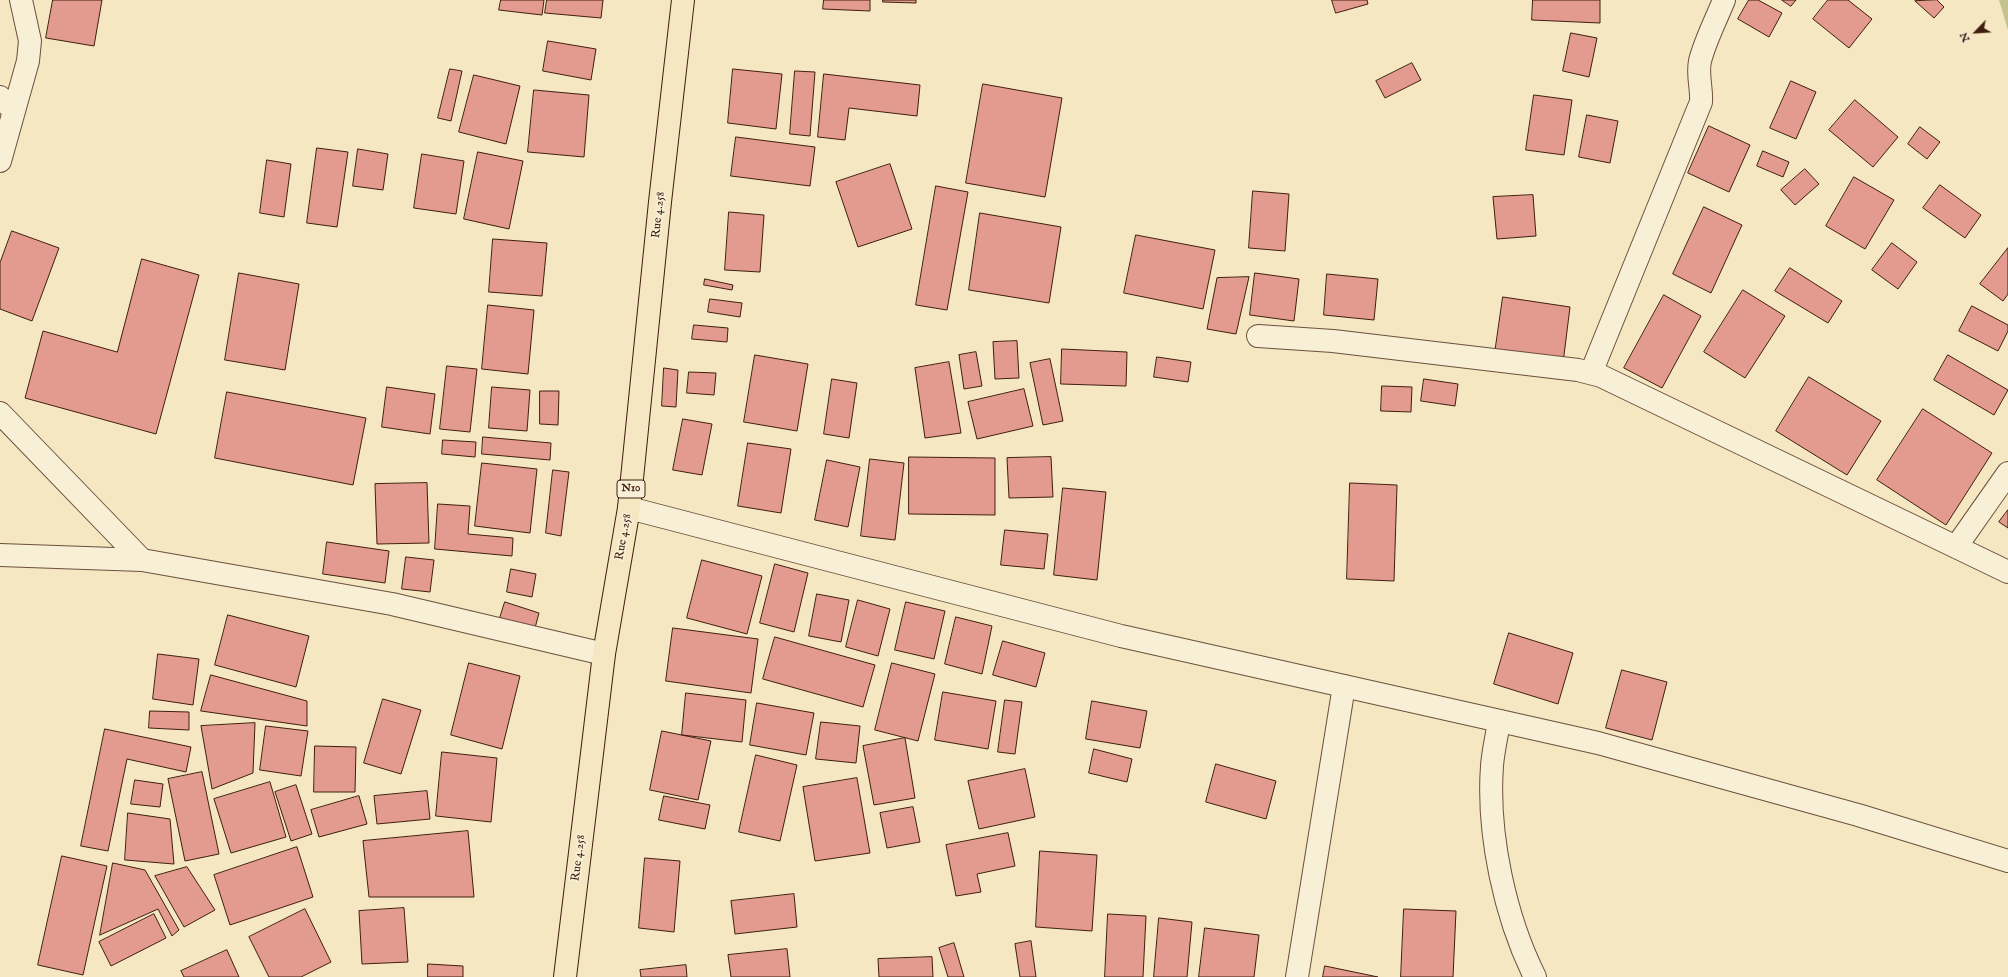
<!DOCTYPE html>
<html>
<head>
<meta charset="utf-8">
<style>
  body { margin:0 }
  #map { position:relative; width:2008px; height:977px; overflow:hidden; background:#f4e7c1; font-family:"IM FELL English",serif }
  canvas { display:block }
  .north { position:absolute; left:1956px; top:12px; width:40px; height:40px; -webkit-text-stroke:3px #f8efd7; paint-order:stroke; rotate:245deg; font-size:11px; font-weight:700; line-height:16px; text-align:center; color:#401e0f }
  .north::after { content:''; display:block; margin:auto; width:14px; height:18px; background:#401e0f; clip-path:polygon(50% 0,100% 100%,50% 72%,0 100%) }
</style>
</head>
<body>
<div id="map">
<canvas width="2008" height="977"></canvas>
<div class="north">N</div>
</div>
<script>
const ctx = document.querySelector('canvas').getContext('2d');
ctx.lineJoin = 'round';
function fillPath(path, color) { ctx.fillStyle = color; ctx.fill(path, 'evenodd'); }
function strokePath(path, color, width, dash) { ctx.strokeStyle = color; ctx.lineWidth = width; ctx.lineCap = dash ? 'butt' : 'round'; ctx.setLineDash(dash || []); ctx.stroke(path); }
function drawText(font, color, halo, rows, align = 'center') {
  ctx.font = font + ' "IM FELL English",serif'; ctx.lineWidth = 3.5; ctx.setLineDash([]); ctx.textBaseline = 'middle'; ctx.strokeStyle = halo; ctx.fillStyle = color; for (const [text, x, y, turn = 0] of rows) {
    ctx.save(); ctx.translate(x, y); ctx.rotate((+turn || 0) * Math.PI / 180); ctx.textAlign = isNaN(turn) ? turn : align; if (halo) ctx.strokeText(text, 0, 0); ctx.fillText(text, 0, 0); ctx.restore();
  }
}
const green = new Path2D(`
  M 1999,0 L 2008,0 L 2008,30 Z`);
const building = new Path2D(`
  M 53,0 L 102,0 L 94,46 L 46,38 Z
  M 501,0 L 544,0 L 542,15 L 499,10 Z
  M 547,0 L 603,0 L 601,18 L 545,13 Z
  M 824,0 L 870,0 L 870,11 L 823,9 Z
  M 883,0 L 916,0 L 916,3 L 883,2 Z
  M 1332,0 L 1367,0 L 1368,4 L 1336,13 Z
  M 1533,0 L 1600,0 L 1600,23 L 1532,20 Z
  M 1749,0 L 1758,0 L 1782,13 L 1769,37 L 1738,19 Z
  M 1782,0 L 1796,0 L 1791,6 Z
  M 1828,0 L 1848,0 L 1872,19 L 1849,48 L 1813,19 Z
  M 1937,0 L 1944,7 L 1934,18 L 1915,1 Z
  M 1571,33 L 1597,38 L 1589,77 L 1563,71 Z
  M 548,41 L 596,49 L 591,80 L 543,71 Z
  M 1412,63 L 1421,80 L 1385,98 L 1376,81 Z
  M 450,69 L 462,71 L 451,121 L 438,118 Z
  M 733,69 L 782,74 L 776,129 L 728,123 Z
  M 795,71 L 815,72 L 810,136 L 790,134 Z
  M 824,74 L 920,85 L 917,116 L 849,108 L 845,140 L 818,137 Z
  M 474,75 L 520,86 L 506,144 L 459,132 Z
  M 1791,81 L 1816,92 L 1796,139 L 1770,128 Z
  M 983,84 L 1062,98 L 1045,197 L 966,183 Z
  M 534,90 L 589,95 L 584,157 L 528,152 Z
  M 1534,95 L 1572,100 L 1564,155 L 1526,150 Z
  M 1855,100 L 1898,137 L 1873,167 L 1829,130 Z
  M 1587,115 L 1618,121 L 1610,163 L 1579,157 Z
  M 1709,126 L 1750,145 L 1729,192 L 1688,173 Z
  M 1920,127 L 1940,142 L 1927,159 L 1908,144 Z
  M 736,137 L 815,147 L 810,186 L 731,176 Z
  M 317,148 L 348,152 L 337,227 L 307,223 Z
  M 358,149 L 388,154 L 383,190 L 353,186 Z
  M 1763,151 L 1789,162 L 1783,177 L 1757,166 Z
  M 478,152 L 523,161 L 509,229 L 464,219 Z
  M 422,154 L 464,161 L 456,214 L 414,208 Z
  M 267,160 L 291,164 L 284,217 L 260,213 Z
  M 890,164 L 912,229 L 858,247 L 836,182 Z
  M 1805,169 L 1819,184 L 1795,205 L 1781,190 Z
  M 1854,177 L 1894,200 L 1865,249 L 1826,226 Z
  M 1940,185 L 1981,215 L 1965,238 L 1923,208 Z
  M 936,186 L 968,192 L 947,310 L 916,305 Z
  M 1253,191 L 1289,194 L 1285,251 L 1249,248 Z
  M 1533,195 L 1536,236 L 1497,239 L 1493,197 Z
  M 1704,207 L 1742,225 L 1711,293 L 1673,274 Z
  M 729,212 L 764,215 L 760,272 L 725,270 Z
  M 980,213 L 1061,227 L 1049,303 L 969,290 Z
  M 12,231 L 59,248 L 32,321 L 0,309 L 0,263 Z
  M 1136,235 L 1215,250 L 1203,309 L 1124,293 Z
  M 493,239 L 547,243 L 542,296 L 489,292 Z
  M 1892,243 L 1917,262 L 1898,289 L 1872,270 Z
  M 2008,248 L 2008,294 L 2003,301 L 1980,284 Z
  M 142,259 L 199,275 L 156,434 L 25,398 L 43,331 L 117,352 Z
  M 1790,268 L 1842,301 L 1828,323 L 1775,291 Z
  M 239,273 L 299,284 L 285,370 L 225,360 Z
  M 1255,273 L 1299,279 L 1294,321 L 1250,315 Z
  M 1327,274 L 1378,279 L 1374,320 L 1324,315 Z
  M 1249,277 L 1236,334 L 1207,329 L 1217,278 Z
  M 705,279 L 733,285 L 732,290 L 704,285 Z
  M 1743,290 L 1785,316 L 1745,378 L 1704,352 Z
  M 1664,295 L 1701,316 L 1662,388 L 1624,368 Z
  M 1503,297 L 1570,307 L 1563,363 L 1495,353 Z
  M 710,299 L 742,303 L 740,317 L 708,312 Z
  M 488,305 L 534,310 L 528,374 L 482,369 Z
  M 1972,306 L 2008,325 L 2008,331 L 1998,351 L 1959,331 Z
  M 694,325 L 728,328 L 727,342 L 692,339 Z
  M 1017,341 L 1019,378 L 995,379 L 993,342 Z
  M 1062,349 L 1127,352 L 1126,386 L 1061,384 Z
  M 976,352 L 982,386 L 964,389 L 959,355 Z
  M 755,355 L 808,364 L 797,431 L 744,422 Z
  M 1948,355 L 2008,390 L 1994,415 L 1934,380 Z
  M 1157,357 L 1191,362 L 1188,382 L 1154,377 Z
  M 1050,359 L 1063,421 L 1043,425 L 1030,363 Z
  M 949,362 L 961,433 L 925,438 L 915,368 Z
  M 447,366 L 477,369 L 470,432 L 440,429 Z
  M 664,368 L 678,370 L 676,407 L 662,406 Z
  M 689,372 L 716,373 L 714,395 L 687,393 Z
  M 1809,377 L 1881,421 L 1847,475 L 1776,431 Z
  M 832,379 L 857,383 L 849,438 L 824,434 Z
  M 1424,379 L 1458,384 L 1455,406 L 1421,401 Z
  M 1382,386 L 1412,387 L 1411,412 L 1381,411 Z
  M 387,387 L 435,394 L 430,434 L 382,427 Z
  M 492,387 L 530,390 L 527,431 L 489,428 Z
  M 1024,389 L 1033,426 L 977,439 L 968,402 Z
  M 540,391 L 559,391 L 558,425 L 540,424 Z
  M 227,392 L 366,418 L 353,485 L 215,458 Z
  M 1923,409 L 1992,453 L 1946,525 L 1877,480 Z
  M 683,419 L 712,424 L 702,475 L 673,470 Z
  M 483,437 L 551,443 L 550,460 L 482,454 Z
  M 443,440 L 476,442 L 475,457 L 442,454 Z
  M 748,443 L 791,449 L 781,513 L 738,506 Z
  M 909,457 L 995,458 L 995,515 L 909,514 Z
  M 1051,457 L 1053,497 L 1009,498 L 1007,458 Z
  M 870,459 L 904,463 L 895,540 L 861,536 Z
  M 827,460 L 860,467 L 848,527 L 815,520 Z
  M 482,463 L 537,469 L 530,533 L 475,526 Z
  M 553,470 L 569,472 L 561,536 L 546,533 Z
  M 427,483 L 429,543 L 377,544 L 375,484 Z
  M 1350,483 L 1397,485 L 1394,581 L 1347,579 Z
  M 1063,488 L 1106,492 L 1097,580 L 1054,575 Z
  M 438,504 L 470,506 L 468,534 L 513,538 L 512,556 L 435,549 Z
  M 2008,510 L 2008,528 L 1999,522 Z
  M 1005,530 L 1048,534 L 1044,569 L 1001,565 Z
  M 327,542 L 389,551 L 385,583 L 323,574 Z
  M 406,557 L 434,560 L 430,592 L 402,589 Z
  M 702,560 L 762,576 L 747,634 L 687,618 Z
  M 775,564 L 808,573 L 794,632 L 760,623 Z
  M 511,569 L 536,574 L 532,597 L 507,592 Z
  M 817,594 L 849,600 L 841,642 L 809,636 Z
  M 858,600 L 890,609 L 878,656 L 846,647 Z
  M 505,602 L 539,613 L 535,628 L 500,618 Z
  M 906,602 L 945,611 L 934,659 L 895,650 Z
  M 228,615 L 309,636 L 296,687 L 215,665 Z
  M 956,617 L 992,626 L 982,674 L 945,664 Z
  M 673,628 L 758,639 L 751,693 L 666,681 Z
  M 1509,633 L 1573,653 L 1558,704 L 1494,684 Z
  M 775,637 L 875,665 L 863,707 L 763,679 Z
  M 1003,641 L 1045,653 L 1036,687 L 993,675 Z
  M 158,654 L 199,659 L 193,705 L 153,699 Z
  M 469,663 L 520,676 L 502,749 L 451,735 Z
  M 892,663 L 935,674 L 918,741 L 875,730 Z
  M 1622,670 L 1667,682 L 1652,740 L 1606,728 Z
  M 211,675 L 307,701 L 307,726 L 201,711 Z
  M 943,692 L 996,701 L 988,749 L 935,740 Z
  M 686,693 L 746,700 L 742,742 L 682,735 Z
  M 383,699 L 421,710 L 401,774 L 364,763 Z
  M 1005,700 L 1022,702 L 1015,754 L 998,752 Z
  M 1092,701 L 1147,711 L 1140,748 L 1086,739 Z
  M 757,703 L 814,713 L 806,755 L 750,745 Z
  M 150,711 L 189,712 L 189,730 L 149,728 Z
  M 821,722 L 860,726 L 856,763 L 816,759 Z
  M 255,723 L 253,773 L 212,789 L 201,726 Z
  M 266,726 L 308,731 L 301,776 L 260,770 Z
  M 105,729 L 191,747 L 186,772 L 127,759 L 108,851 L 81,846 Z
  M 662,731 L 711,741 L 698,800 L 650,790 Z
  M 905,738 L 915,798 L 874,805 L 863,746 Z
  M 315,746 L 356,747 L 355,792 L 314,792 Z
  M 1094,749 L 1132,759 L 1127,782 L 1089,773 Z
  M 442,752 L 497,758 L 491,822 L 436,816 Z
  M 756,755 L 797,765 L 780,841 L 739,832 Z
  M 1216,764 L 1276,781 L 1266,819 L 1206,802 Z
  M 1025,769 L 1035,817 L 979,829 L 968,781 Z
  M 202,772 L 219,854 L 185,861 L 168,779 Z
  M 857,778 L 870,853 L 815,861 L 803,787 Z
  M 135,780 L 163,784 L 160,807 L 131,804 Z
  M 270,782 L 286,837 L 231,853 L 214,799 Z
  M 296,785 L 312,834 L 291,841 L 275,792 Z
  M 427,791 L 430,819 L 377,824 L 374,796 Z
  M 359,796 L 367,824 L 319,837 L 311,810 Z
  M 664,796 L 710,805 L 705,829 L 659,820 Z
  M 913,807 L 920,842 L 887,848 L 880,813 Z
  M 128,813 L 170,819 L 174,864 L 125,860 Z
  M 468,831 L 474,897 L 369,897 L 363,841 Z
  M 1008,833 L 1015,866 L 977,874 L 981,892 L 956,896 L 946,845 Z
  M 297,847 L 313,897 L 230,925 L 214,875 Z
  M 1040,851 L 1097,855 L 1092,931 L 1036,927 Z
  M 62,856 L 107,866 L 83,975 L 38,965 Z
  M 645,858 L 680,861 L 674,932 L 639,928 Z
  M 113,863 L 145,870 L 179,930 L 172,936 L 158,909 L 100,935 Z
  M 187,867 L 215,910 L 184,927 L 155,876 Z
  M 794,894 L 797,927 L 735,934 L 731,901 Z
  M 404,908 L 408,962 L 362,964 L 359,911 Z
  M 305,909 L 331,962 L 301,977 L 269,977 L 249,937 Z
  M 1404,909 L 1456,911 L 1453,977 L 1401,977 Z
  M 154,914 L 166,938 L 111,966 L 99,942 Z
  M 1108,914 L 1146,916 L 1143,977 L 1105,977 Z
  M 1159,918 L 1192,922 L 1187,977 L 1154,977 Z
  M 1205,928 L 1259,935 L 1254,977 L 1199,977 Z
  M 1031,941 L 1036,977 L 1020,977 L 1015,944 Z
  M 954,943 L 964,977 L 948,977 L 939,948 Z
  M 787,949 L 790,977 L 731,977 L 728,955 Z
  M 227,950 L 239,977 L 184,977 L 181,971 Z
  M 932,957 L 933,977 L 879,977 L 878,959 Z
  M 428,964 L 463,966 L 463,977 L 428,977 Z
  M 686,965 L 687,977 L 641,977 L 640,970 Z
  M 1325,966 L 1378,977 L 1323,977 Z`);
const minor = new Path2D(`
  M 0,97 L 14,111 L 0,161
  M 14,111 L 28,61 L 30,41 L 21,0
  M 1258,336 L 1333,341 L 1578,370 L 1601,376 L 2008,572
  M 1591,373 L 1701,102 C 1702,88 1697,75 1700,61 C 1705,41 1716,20 1724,0
  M 0,413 L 142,560
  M 1956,547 L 2008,473
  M 0,555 L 142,560 L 392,604 L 604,654
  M 1499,721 C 1497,736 1493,751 1492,766 C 1487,834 1505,917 1535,977
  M 1297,977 L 1344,686`);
const tertiary = new Path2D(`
  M 629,508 L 1121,636 L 1598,743 L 1858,815 L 2008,861`);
const trunk = new Path2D(`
  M 565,977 L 604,654 L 629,508 L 660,202 L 683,0`);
const shields = [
  [631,489,28]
];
const shieldNames = [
  ["N10",631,489]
];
const streetNames = [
  ["Rue 4.258",659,215,-84],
  ["Rue 4.258",624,537,-80],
  ["Rue 4.258",579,858,-83]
];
fillPath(green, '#c4c38d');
fillPath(building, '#e39a8f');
strokePath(building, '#401e0f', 1);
strokePath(minor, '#6d503c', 24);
strokePath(tertiary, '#6d503c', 24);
strokePath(trunk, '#401e0f', 24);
strokePath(minor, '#f8efd7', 22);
strokePath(tertiary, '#f8efd7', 22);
strokePath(trunk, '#f4e7c1', 22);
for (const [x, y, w] of shields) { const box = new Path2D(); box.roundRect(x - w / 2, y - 9, w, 18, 3); ctx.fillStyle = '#f8efd7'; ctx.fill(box); strokePath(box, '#401e0f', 1); }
drawText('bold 11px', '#401e0f', null, shieldNames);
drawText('12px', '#401e0f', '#f8efd7', streetNames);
</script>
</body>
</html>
